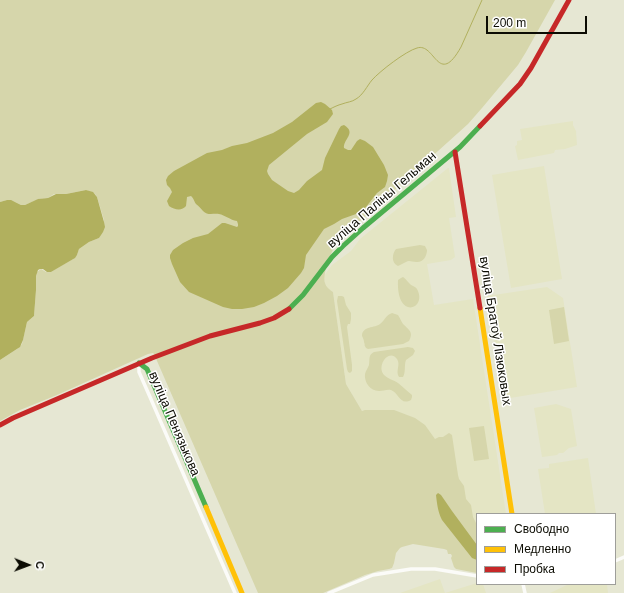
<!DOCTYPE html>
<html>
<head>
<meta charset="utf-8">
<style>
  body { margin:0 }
  #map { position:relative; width:624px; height:593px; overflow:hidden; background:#e6e7d3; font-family:Arial,sans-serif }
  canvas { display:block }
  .legend { position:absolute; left:476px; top:513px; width:140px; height:72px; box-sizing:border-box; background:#fff; border:1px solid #9e9e9a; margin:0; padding:5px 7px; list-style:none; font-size:12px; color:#0c0c03 }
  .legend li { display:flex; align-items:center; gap:8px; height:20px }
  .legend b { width:20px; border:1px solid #9e9e9a }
  .north { position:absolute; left:8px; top:545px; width:40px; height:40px; -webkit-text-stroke:3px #fff; paint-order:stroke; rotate:91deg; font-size:11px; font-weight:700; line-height:16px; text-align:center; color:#0c0c03 }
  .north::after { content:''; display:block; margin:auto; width:14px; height:18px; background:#0c0c03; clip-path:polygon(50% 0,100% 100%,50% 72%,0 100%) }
  .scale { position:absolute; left:486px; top:16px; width:101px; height:18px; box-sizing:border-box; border:2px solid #0c0c03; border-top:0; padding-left:5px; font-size:12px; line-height:14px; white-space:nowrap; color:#0c0c03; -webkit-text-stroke:3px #fff; paint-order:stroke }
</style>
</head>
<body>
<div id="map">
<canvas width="624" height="593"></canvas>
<ul class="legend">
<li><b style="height:5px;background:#4caf50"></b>Свободно</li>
<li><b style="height:5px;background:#ffc107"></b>Медленно</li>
<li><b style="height:5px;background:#c62828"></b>Пробка</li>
</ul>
<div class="north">С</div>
<div class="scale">200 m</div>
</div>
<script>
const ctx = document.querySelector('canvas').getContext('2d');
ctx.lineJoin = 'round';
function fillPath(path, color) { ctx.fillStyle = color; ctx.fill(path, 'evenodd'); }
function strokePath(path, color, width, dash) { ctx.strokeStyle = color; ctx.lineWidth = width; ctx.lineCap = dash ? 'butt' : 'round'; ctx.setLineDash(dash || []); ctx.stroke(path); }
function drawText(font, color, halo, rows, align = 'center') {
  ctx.font = font + ' Arial,sans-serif'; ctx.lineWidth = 3; ctx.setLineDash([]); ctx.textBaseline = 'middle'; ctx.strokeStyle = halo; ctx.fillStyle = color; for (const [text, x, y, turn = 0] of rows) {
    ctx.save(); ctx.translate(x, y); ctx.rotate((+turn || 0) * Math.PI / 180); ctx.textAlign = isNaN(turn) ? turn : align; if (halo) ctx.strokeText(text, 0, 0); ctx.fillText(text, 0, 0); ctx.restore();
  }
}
const built = new Path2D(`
  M 573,121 L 573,125 L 576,131 L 577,145 L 565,149 L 555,150 L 554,153 L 518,160 L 515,146 L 517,145 L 517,141 L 522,140 L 520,129 Z
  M 544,166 L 562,279 L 511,288 L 492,175 Z
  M 448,168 L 449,168 L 456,217 L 449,218 L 455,257 L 451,260 L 427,264 L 434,305 L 473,299 L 506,514 L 477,514 L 477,525 L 454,489 L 362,411 L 346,384 L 333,292 L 327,288 L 325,283 L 323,277 L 332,265 L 351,251 L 360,239 Z
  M 547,287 L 563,298 L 577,387 L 504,399 L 487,296 Z
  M 556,404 L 571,409 L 577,446 L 569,448 L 563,453 L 559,453 L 557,455 L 542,457 L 534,408 Z
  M 588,458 L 596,514 L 545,514 L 538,469 L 549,468 L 549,464 Z
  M 440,579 L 445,593 L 400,593 Z
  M 477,583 L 477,584 L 483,584 L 486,593 L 445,593 Z
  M 569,584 L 607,584 L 608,593 L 550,593 Z`);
const green = new Path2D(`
  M 0,0 L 555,0 L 526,52 L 518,65 L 482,108 L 468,124 L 338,241 C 332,249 322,274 325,283 C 326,287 329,289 333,292 L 346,384 L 362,411 L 365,410 L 394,410 L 415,418 L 425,425 L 435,439 L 439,437 L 443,437 L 449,433 L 452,435 L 458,475 L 459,479 L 464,486 L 466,499 L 471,505 L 473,517 L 477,525 L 477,573 L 456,569 L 454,567 L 451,558 L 452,556 L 451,554 L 448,554 L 447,550 L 444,549 L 413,544 L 402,547 L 400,548 L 396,553 L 394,563 L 392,568 L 389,569 L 378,571 L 365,575 L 323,593 L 258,593 L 154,354 L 153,353 L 148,354 L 57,395 L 20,410 L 0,421 L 0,360 L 17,349 L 22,344 L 27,322 L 34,316 L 36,290 L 36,276 L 37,272 L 41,269 L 46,272 L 51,272 L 54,270 L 73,259 L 77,255 L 79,249 L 89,242 L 99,238 L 104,220 L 97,197 L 95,194 L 86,190 L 66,194 L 54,194 L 48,198 L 39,199 L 25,205 L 21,205 L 15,202 L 7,200 L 0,202 Z
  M 420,245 L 425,246 L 427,250 C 427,256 423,263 416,262 C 412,262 409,260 406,262 C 403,263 401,265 398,266 C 391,263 392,254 396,249 Z
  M 403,277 C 406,279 407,281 410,284 C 412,286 415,286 417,289 C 428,309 396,321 398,280 L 401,278 Z
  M 338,296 L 342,296 L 344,297 L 346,305 L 351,313 L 351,319 L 350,324 L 348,324 L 347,327 L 352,365 L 352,371 L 350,373 L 348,372 L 347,369 L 337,301 Z
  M 564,307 L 569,341 L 554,344 L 549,310 Z
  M 392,313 L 398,315 C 400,318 401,321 403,324 C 409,330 414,332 409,341 L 403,344 L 368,349 L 366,348 C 363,343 366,348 364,342 C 364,340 363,338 362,336 C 362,326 375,328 380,324 C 385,320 386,315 392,313 Z
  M 408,347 L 413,348 L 415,351 L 413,355 L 406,360 C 404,365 406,372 403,377 L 399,377 C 395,371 401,365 397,359 C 389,348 376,366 384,375 C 388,379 394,380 398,383 C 403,387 407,391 412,395 L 412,397 L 411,400 C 400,406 399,393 391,390 C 387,389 383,391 379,391 C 370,391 364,382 365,374 C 366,370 368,368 369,365 C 370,359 368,355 374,352 Z
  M 484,426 L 489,459 L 474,461 L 469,428 Z`);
const water = new Path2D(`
  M 321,102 L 325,104 L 332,110 L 333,114 L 327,122 L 307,134 L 269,165 L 267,171 L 268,174 L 272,180 L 288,191 L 294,193 L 299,190 L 307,181 L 322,170 L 325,158 L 339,129 L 341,126 L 344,125 C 357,133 343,139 344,148 L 348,150 L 351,150 L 357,141 L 360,139 L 365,141 L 373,147 L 384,165 L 388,175 L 387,181 L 385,187 L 377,193 L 366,207 L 356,214 L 342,219 L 334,224 L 324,229 L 306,255 L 304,268 L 301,273 L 288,288 L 277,296 L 264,303 L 254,307 L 242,309 L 232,309 L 223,307 L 189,292 L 180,282 L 172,264 L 170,258 L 170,255 L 173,250 L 183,243 L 193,238 L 208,234 L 222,223 L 225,223 L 237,227 L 238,226 L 238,224 L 237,221 C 230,220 225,215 219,214 C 213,213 208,216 203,211 C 201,209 199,206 196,204 C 194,201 194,199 191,196 L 187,197 L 186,206 C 182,211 175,210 169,206 L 167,201 L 172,192 L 170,188 L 167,185 L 166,180 L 168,176 L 174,171 L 207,153 L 222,150 L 232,146 L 247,143 L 273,133 L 292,122 L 316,103 Z
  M 86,190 L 93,192 L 97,197 L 104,222 L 105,227 L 103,232 L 99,238 L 89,242 L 79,249 L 77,255 L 75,258 L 51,272 L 47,272 L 43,269 L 40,269 L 38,270 L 36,276 L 36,290 L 34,316 L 27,322 L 23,340 L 20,347 L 0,360 L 0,202 L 7,200 L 11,200 L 21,205 L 25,205 L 38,199 L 48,198 L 56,194 L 66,194 Z
  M 438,493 L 441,495 L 452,511 L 477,545 L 477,560 L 472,558 L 442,520 C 438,512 437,504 436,495 Z`);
const stream = new Path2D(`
  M 330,109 C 334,107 338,105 342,104 C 347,102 352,102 356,99 C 363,95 367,86 372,80 C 380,71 406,51 417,48 C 435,42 438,88 461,47 L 482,0`);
const street = new Path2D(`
  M 139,363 L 139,372 L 150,397 L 235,593
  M 615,561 L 624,557
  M 523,584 L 525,593
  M 329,593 L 373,575 L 411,569 L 435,569 L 477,576`);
const fast = new Path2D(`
  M 289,309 L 303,295 L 332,257 L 343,246 L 363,228 L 460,147 L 480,126
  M 139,363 L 147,369 L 206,507`);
const slow = new Path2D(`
  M 480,308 L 512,514
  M 206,507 L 242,593`);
const jam = new Path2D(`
  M 480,126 L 520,84 L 531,68 L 569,0
  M 455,152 L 480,308
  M 0,425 L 13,418 L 152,358 L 210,336 L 260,323 L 274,318 L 289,309`);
const streetNames = [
  ["вуліца Паліны Гельман",382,200,-41],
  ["вуліца Братоў Лізюковых",495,331,81],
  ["вуліца Пенязькова",174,424,67]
];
fillPath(built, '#e4e5c4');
fillPath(green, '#d6d6ab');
fillPath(water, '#b1b05e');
strokePath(stream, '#b1b05e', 1);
strokePath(street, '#fbfbf8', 3.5);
strokePath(fast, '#4caf50', 5);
strokePath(slow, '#ffc107', 5);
strokePath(jam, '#c62828', 5);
drawText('13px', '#0c0c03', '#fff', streetNames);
</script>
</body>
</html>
